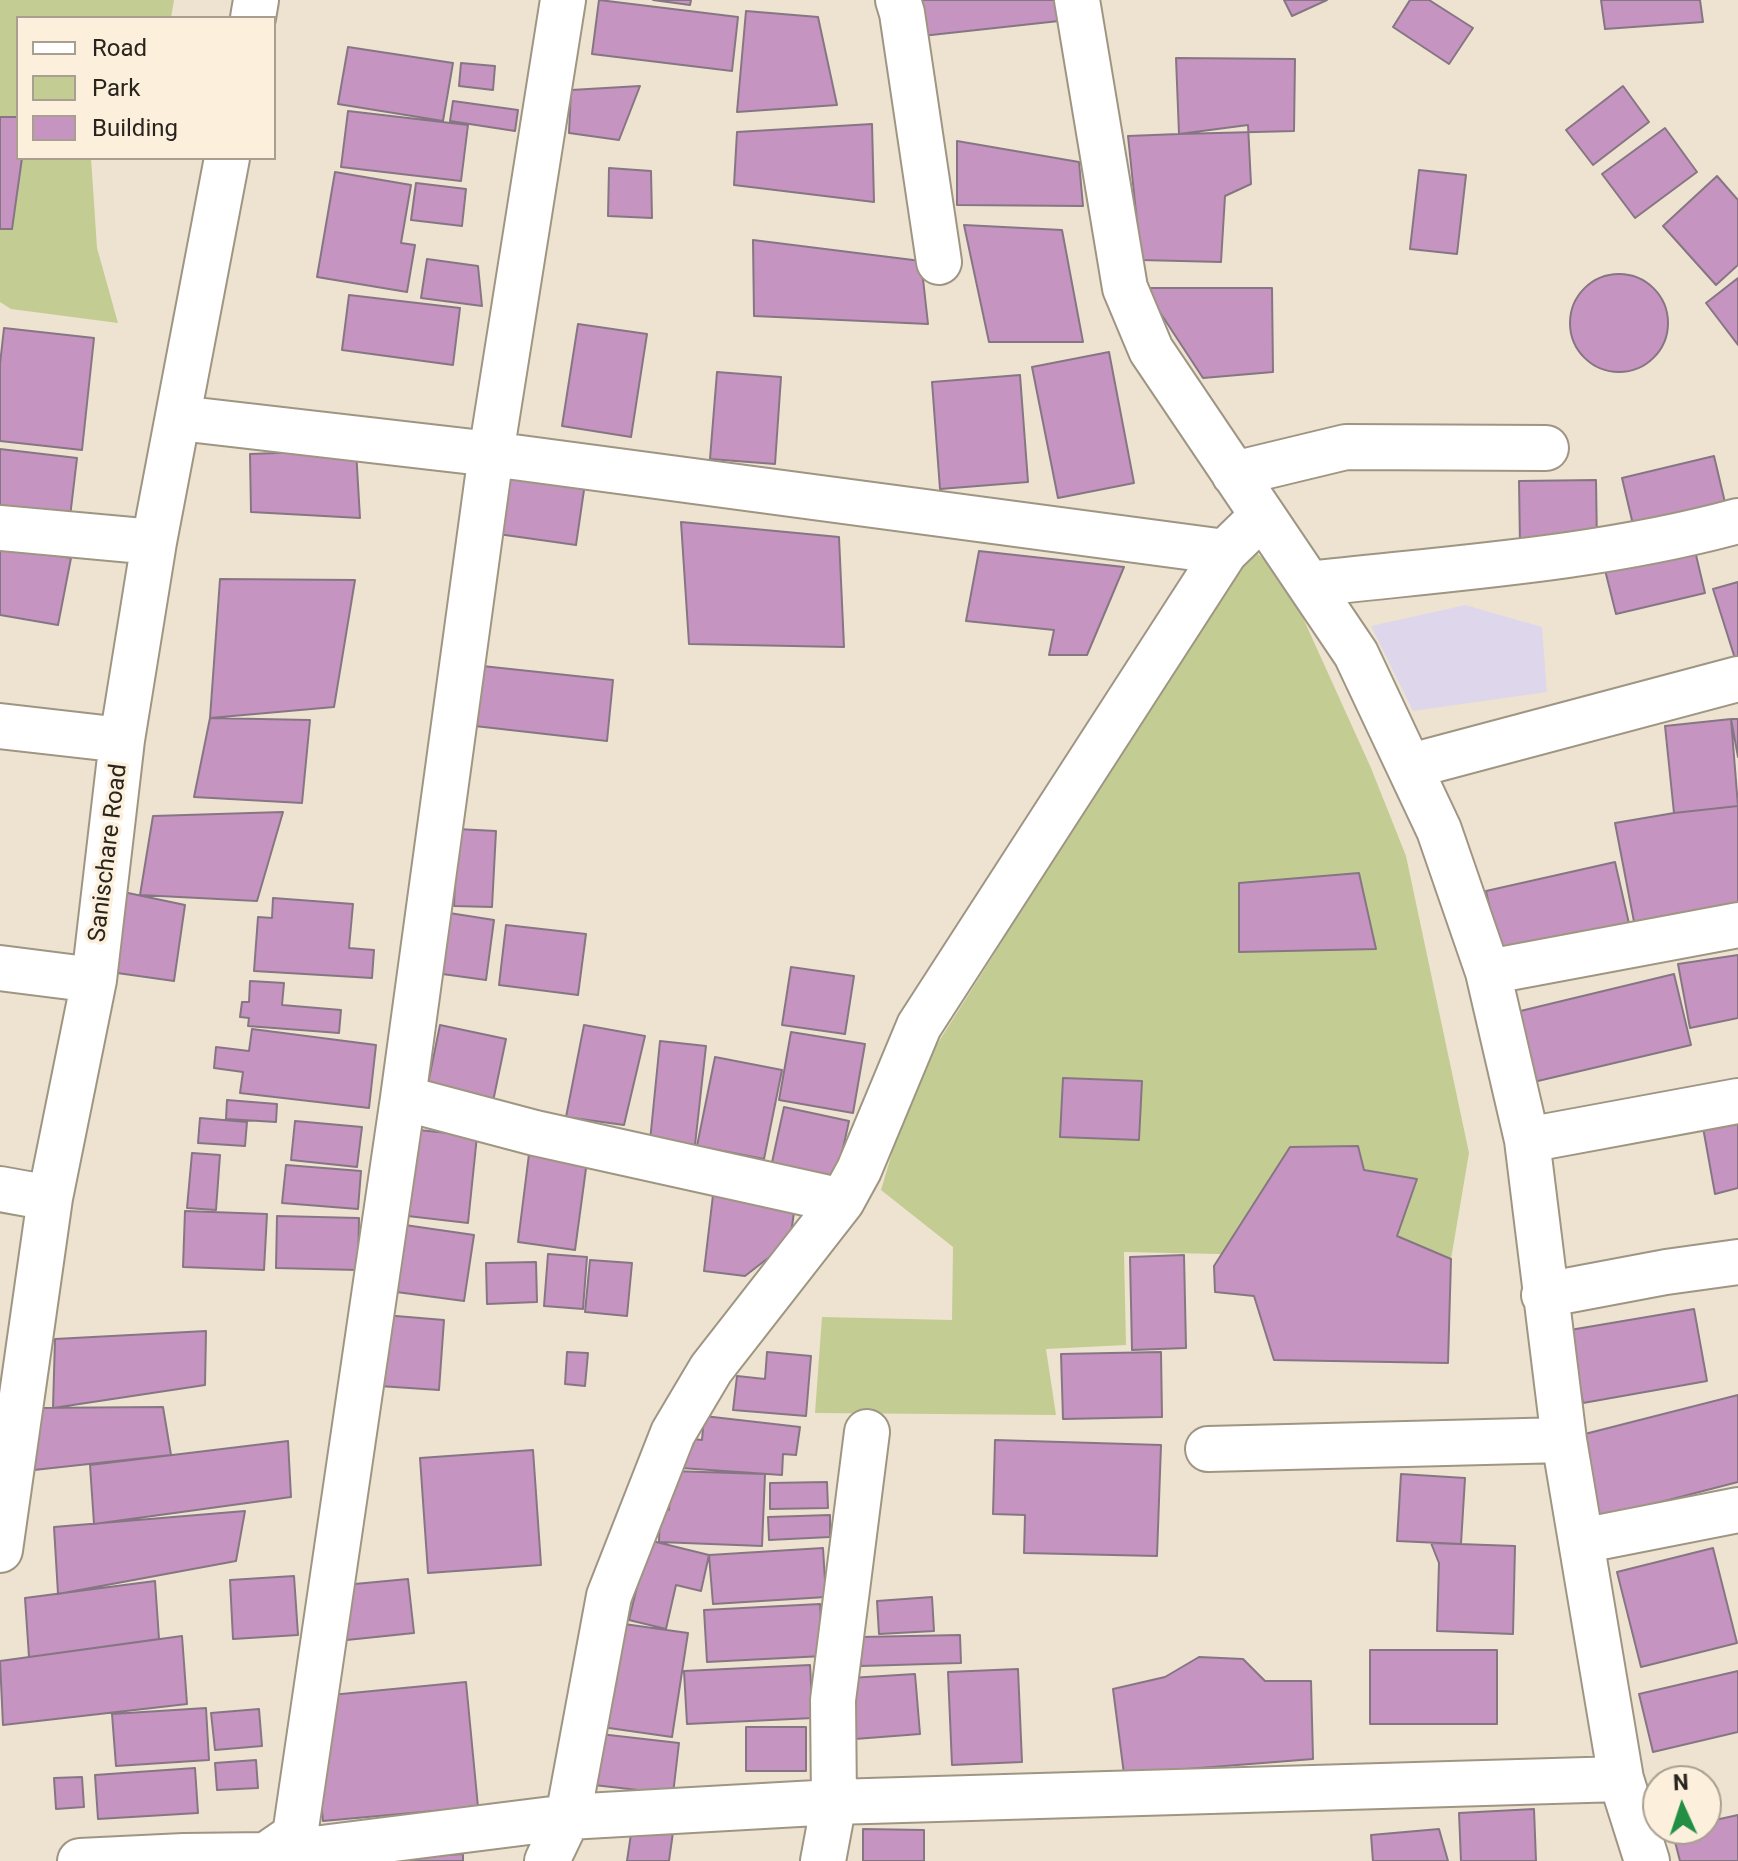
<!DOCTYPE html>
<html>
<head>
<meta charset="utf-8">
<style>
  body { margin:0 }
  #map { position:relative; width:1738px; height:1861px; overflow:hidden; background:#eee3d0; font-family:Roboto,sans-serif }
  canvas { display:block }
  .legend { position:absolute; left:16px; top:16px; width:260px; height:144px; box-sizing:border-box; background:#fcf0dd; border:2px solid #a89f91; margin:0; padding:10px 14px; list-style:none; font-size:24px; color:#29251e }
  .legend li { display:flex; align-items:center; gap:16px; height:40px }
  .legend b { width:40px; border:2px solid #a89f91 }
  .north { position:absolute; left:1642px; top:1765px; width:80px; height:80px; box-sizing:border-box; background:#fcf0dd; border:2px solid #a89f91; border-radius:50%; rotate:357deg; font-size:22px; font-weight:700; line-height:32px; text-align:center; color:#29251e }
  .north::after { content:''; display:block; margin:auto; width:28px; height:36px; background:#248e45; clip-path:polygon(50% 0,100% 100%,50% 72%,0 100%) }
</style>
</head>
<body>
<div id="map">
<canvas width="1738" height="1861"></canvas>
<ul class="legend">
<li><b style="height:10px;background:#fff"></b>Road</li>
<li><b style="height:22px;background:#c3cd93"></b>Park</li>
<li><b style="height:22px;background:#c694c0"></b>Building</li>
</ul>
<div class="north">N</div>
</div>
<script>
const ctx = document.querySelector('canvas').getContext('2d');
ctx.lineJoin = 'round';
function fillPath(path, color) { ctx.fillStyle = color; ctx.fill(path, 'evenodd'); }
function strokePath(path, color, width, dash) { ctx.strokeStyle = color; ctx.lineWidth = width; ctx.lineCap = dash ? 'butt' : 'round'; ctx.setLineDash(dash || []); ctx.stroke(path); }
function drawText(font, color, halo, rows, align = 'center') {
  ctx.font = font + ' Roboto,sans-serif'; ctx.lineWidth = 7; ctx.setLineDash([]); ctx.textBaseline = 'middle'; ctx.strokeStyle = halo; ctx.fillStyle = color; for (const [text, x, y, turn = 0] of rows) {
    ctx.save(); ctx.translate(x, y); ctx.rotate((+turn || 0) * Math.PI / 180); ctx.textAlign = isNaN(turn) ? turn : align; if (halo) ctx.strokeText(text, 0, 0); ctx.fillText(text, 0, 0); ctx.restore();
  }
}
const industrial = new Path2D(`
  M 1465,605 L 1542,627 L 1547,692 L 1413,711 L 1371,626 Z`);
const green = new Path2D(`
  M 0,0 L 174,0 L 171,18 L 18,18 L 18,158 L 91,158 L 97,248 L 118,323 L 11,309 L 0,302 Z
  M 1253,550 L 1284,576 L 1371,768 L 1406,856 L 1469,1153 L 1451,1259 L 1124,1252 L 1126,1345 L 1046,1349 L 1056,1415 L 815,1413 L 822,1317 L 952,1320 L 953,1247 L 881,1190 L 913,1082 L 993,956 L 1226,559 Z`);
const building = new Path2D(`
  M 599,0 L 738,17 L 732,71 L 592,54 Z
  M 653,0 L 691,0 L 690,5 Z
  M 918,0 L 1057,0 L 1059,21 L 922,36 Z
  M 1284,0 L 1327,0 L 1292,16 Z
  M 1410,0 L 1429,0 L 1473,28 L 1449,64 L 1393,27 Z
  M 1601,0 L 1700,0 L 1703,22 L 1605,29 Z
  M 746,11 L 818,17 L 837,105 L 737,112 Z
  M 348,47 L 453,63 L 443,121 L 338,104 Z
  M 1176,58 L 1295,59 L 1294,131 L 1179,134 Z
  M 461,63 L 495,66 L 493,90 L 459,86 Z
  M 640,86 L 619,140 L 569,133 L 571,90 Z
  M 1623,86 L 1649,122 L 1593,165 L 1566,130 Z
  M 453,101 L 518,110 L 515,131 L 450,121 Z
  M 348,111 L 468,125 L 461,181 L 341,167 Z
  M 0,117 L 18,117 L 18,158 L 22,158 L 12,229 L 0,229 Z
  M 872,124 L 874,202 L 734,185 L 737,132 Z
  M 1248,125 L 1251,184 L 1225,196 L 1221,262 L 1141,260 L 1128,136 L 1179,134 Z
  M 1665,128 L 1697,172 L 1635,218 L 1602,174 Z
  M 957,141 L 1079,162 L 1083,206 L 957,205 Z
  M 609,168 L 651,171 L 652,218 L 608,216 Z
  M 1419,170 L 1466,175 L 1457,254 L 1410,249 Z
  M 335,172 L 411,185 L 401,243 L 415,245 L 407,292 L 317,277 Z
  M 1717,176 L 1738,200 L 1738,265 L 1716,285 L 1663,226 Z
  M 416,183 L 466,189 L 462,226 L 411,220 Z
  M 964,225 L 1062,230 L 1083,342 L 989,342 Z
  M 753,240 L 921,261 L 928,324 L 754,316 Z
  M 427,259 L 478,266 L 482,306 L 421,298 Z
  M1570 323a49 49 0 1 1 98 0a49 49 0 1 1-98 0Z
  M 1738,278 L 1738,345 L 1706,303 Z
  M 1144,288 L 1272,288 L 1273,372 L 1203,378 Z
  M 349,295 L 460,308 L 453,365 L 342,350 Z
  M 578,324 L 647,334 L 631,437 L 562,426 Z
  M 4,328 L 94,338 L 82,450 L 0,441 L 0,364 Z
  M 1109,352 L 1134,483 L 1058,498 L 1032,367 Z
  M 717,372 L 781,377 L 775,464 L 710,459 Z
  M 1020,375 L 1028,482 L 940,489 L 932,382 Z
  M 0,449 L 77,458 L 70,517 L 0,508 Z
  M 356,450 L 360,518 L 251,512 L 250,454 Z
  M 1714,456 L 1727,511 L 1635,533 L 1622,478 Z
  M 506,472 L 585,483 L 576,545 L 498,534 Z
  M 1596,480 L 1597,545 L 1520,545 L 1519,481 Z
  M 681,522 L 839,537 L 844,647 L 689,644 Z
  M 1692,538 L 1705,593 L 1616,614 L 1602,558 Z
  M 0,546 L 71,558 L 58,625 L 0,615 Z
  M 979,551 L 1124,567 L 1087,655 L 1049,655 L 1054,630 L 966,621 Z
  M 220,579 L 355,580 L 334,707 L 210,718 Z
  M 1738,582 L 1738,668 L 1713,589 Z
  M 473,665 L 613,680 L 607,741 L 466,725 Z
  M 210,718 L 310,720 L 302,803 L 194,797 Z
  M 1731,719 L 1738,719 L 1738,757 Z
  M 1731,719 L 1738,806 L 1674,813 L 1665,726 Z
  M 1738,806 L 1738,913 L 1636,932 L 1615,823 L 1674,813 Z
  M 283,812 L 257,901 L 140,895 L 153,816 Z
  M 457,829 L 496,831 L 492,907 L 454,906 Z
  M 1615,862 L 1630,928 L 1500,957 L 1486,891 Z
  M 1359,873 L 1376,949 L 1239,952 L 1239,883 Z
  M 114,890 L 185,905 L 174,981 L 103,971 Z
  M 273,898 L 353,904 L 349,948 L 374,950 L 372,978 L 254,971 L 258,917 L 272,918 Z
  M 443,912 L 494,920 L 486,980 L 435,973 Z
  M 506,925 L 586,934 L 578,995 L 499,985 Z
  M 1738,955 L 1738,1018 L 1690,1028 L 1678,964 Z
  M 791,967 L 854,976 L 845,1034 L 782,1025 Z
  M 1674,974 L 1691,1045 L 1525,1084 L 1508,1014 Z
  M 250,981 L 284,983 L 282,1005 L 341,1010 L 339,1033 L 248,1026 L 249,1018 L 240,1017 L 242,1002 L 249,1002 Z
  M 440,1025 L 506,1039 L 491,1111 L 425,1098 Z
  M 584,1025 L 645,1036 L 624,1125 L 566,1117 Z
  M 252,1029 L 376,1045 L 369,1108 L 240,1093 L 243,1072 L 214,1068 L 216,1047 L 249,1051 Z
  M 791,1032 L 865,1044 L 853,1113 L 779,1100 Z
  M 660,1041 L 706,1046 L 695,1145 L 650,1141 Z
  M 715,1057 L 782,1070 L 764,1159 L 697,1146 Z
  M 1063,1078 L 1142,1081 L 1139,1140 L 1060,1137 Z
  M 227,1100 L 277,1104 L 276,1122 L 226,1119 Z
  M 784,1107 L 849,1121 L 836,1181 L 771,1167 Z
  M 1738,1115 L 1738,1188 L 1715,1194 L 1702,1122 Z
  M 200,1118 L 247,1122 L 245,1146 L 198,1143 Z
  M 295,1121 L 362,1127 L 357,1167 L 291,1160 Z
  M 409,1129 L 477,1136 L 468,1223 L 399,1215 Z
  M 1358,1146 L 1364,1170 L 1417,1179 L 1397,1236 L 1451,1259 L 1448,1363 L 1274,1360 L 1254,1296 L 1215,1292 L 1214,1266 L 1290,1147 Z
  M 192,1153 L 220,1155 L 216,1210 L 187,1208 Z
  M 529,1154 L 587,1161 L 575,1250 L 518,1242 Z
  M 286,1165 L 361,1171 L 358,1209 L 282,1203 Z
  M 713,1195 L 795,1205 L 790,1241 L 745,1276 L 704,1271 Z
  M 185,1211 L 267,1214 L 264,1270 L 183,1267 Z
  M 277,1216 L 359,1218 L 358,1270 L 276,1268 Z
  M 398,1224 L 474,1235 L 464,1301 L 389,1291 Z
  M 548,1254 L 587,1257 L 583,1309 L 544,1306 Z
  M 1184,1255 L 1186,1348 L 1132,1350 L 1130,1257 Z
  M 590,1260 L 632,1263 L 627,1316 L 585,1312 Z
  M 536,1262 L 537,1302 L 487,1304 L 486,1263 Z
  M 1694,1309 L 1707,1381 L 1583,1403 L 1570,1330 Z
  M 384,1315 L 444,1320 L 439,1390 L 379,1386 Z
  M 206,1331 L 205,1385 L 53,1408 L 55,1339 Z
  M 567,1352 L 588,1353 L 585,1386 L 565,1384 Z
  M 767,1352 L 811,1356 L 806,1416 L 733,1410 L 737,1376 L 765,1379 Z
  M 1161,1352 L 1162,1417 L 1063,1419 L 1061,1354 Z
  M 1738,1395 L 1738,1482 L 1595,1519 L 1573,1437 Z
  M 163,1407 L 171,1455 L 34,1470 L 27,1408 Z
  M 704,1416 L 800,1427 L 796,1455 L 783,1454 L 782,1475 L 681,1468 L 683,1438 L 702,1440 Z
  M 995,1440 L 1161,1445 L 1157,1556 L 1024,1553 L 1025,1515 L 993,1514 Z
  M 288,1441 L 291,1497 L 94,1524 L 90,1465 Z
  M 533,1450 L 541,1565 L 428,1573 L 420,1458 Z
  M 671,1471 L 765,1474 L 762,1546 L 659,1542 L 660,1509 L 669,1510 Z
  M 1401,1474 L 1465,1478 L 1461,1544 L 1397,1541 Z
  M 827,1482 L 828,1508 L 770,1509 L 770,1483 Z
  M 245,1511 L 236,1561 L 58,1594 L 54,1527 Z
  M 830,1515 L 830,1537 L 769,1540 L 768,1517 Z
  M 648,1540 L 709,1555 L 701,1591 L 676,1585 L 666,1629 L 629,1620 Z
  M 1431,1543 L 1515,1546 L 1513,1634 L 1437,1631 L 1439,1563 Z
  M 823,1548 L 826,1597 L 713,1604 L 709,1555 Z
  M 1713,1548 L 1737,1643 L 1641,1667 L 1617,1572 Z
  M 294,1576 L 298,1635 L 233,1639 L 230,1580 Z
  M 408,1579 L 414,1633 L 318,1643 L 312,1588 Z
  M 155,1581 L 159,1639 L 29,1657 L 25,1598 Z
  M 932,1597 L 934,1631 L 879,1634 L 877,1601 Z
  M 820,1604 L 823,1656 L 707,1662 L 704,1610 Z
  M 617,1623 L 688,1633 L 672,1737 L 602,1727 Z
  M 960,1635 L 961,1663 L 861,1666 L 860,1637 Z
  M 182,1636 L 187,1704 L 3,1725 L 0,1661 Z
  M 1370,1650 L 1497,1650 L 1497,1724 L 1370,1724 Z
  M 1199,1657 L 1243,1659 L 1265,1681 L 1311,1681 L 1313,1759 L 1124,1774 L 1113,1689 L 1165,1677 Z
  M 810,1665 L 813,1718 L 687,1724 L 684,1671 Z
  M 1018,1669 L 1022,1762 L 952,1765 L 948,1672 Z
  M 1738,1671 L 1738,1732 L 1653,1752 L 1639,1694 Z
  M 915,1674 L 920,1734 L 855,1739 L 850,1678 Z
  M 466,1682 L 478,1807 L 323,1821 L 310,1697 Z
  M 206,1708 L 209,1760 L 116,1766 L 112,1714 Z
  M 259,1709 L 262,1746 L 215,1750 L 211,1713 Z
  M 746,1727 L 806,1727 L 806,1771 L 746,1771 Z
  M 600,1734 L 679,1743 L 673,1794 L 594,1785 Z
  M 256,1760 L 258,1788 L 217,1790 L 215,1763 Z
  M 195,1768 L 198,1813 L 98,1819 L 95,1775 Z
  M 82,1777 L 84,1807 L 56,1809 L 54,1778 Z
  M 1534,1809 L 1536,1861 L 1461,1861 L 1459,1813 Z
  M 1738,1815 L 1738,1861 L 1680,1861 L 1672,1830 L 1706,1829 L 1706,1822 Z
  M 632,1827 L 673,1832 L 669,1861 L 627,1861 Z
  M 863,1829 L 924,1830 L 924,1861 L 863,1861 Z
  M 1439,1829 L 1448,1861 L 1373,1861 L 1371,1835 Z
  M 463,1854 L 463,1861 L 278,1861 L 428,1856 Z`);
const minor = new Path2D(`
  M 898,0 L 902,13 L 939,262
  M 1077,0 L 1125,288 L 1151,350 L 1356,654 L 1439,830 L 1488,972 L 1527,1140 L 1564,1440 L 1621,1779 L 1647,1861
  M 253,18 L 256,0
  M 179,418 L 491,454 L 1225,552
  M 1234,474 L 1346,447 L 1546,448
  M 0,528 L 154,542
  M 1309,584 C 1452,568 1599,559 1738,521
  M 0,726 L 122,740
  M 1411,766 L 1738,679
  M 0,968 L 94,980
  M 1488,972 L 1738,925
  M 403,1098 L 535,1133 L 842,1201
  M 1527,1140 L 1738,1101
  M 0,1189 L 50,1198
  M 1544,1295 L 1666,1272 L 1738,1262
  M 1208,1449 L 1564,1440
  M 1581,1541 L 1738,1510
  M 0,1550 L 50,1198 L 94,980 L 122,740 L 154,542 L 227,158
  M 266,1855 L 295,1835 L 403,1098 L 491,454 L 563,0
  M 266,1855 L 568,1817 L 834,1802 L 1621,1779
  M 80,1861 L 184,1856 L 266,1855 L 264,1861
  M 547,1861 L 568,1817 L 609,1596 L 673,1433 L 711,1369 L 842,1201 L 859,1170 L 919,1026 L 1225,552 L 1262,516
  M 823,1861 L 834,1802 L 833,1700 L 867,1432`);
const streetNames = [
  ["Sanischare Road",109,853,-83]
];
fillPath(industrial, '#ded7ec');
fillPath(green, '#c3cd93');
fillPath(building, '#c694c0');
strokePath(building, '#867684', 2);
strokePath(minor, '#9f9583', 48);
strokePath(minor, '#fff', 44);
drawText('24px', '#29251e', '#fcf0dd', streetNames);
</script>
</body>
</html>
